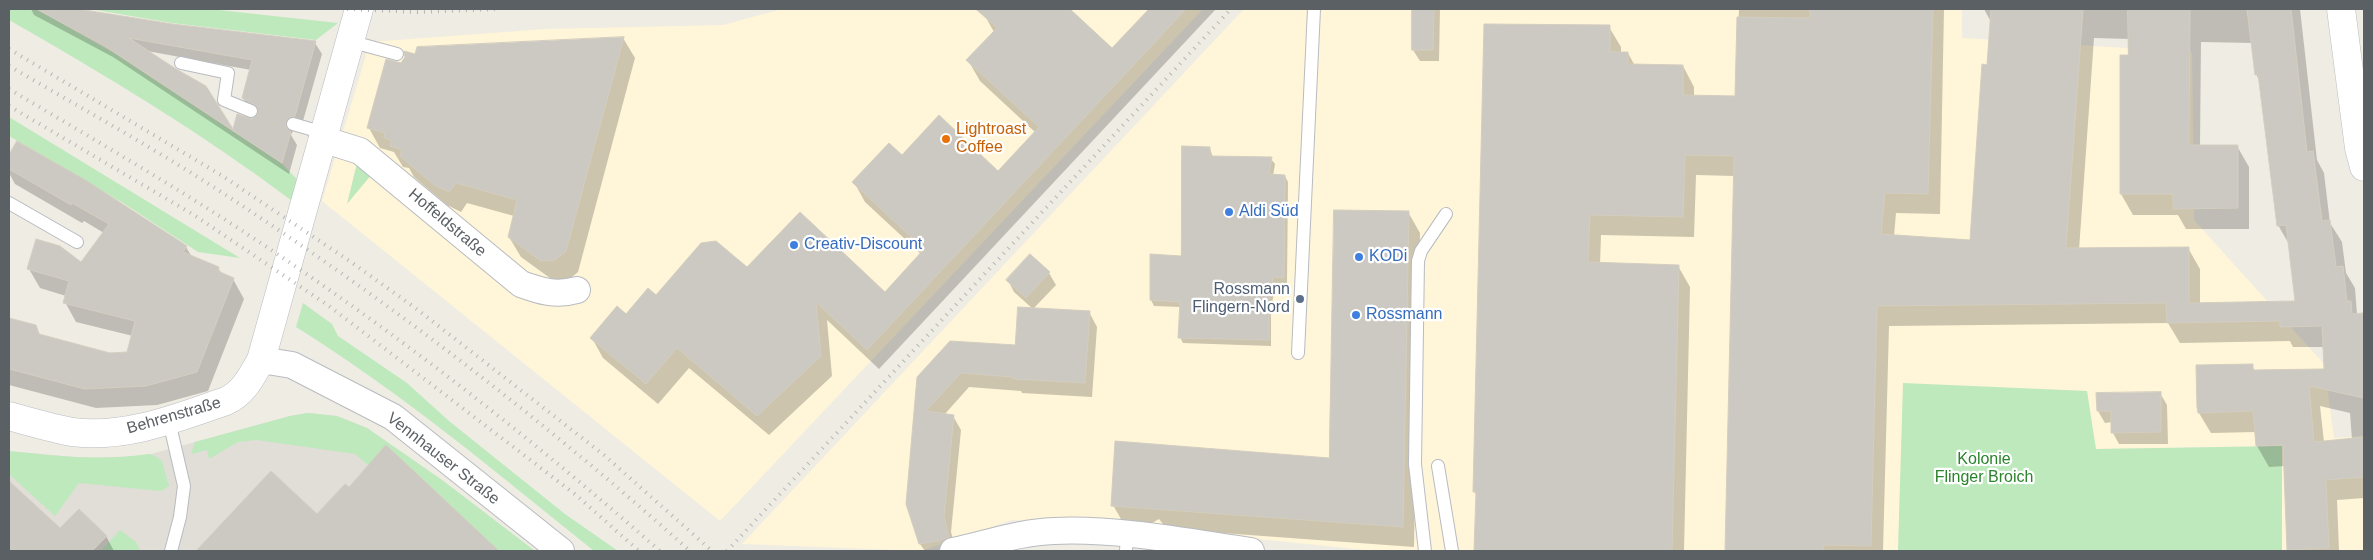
<!DOCTYPE html>
<html>
<head>
<meta charset="utf-8">
<style>
  body { margin:0 }
  #map { position:relative; width:2373px; height:560px; overflow:hidden; background:#efece3; font-family:Arial,sans-serif }
  canvas { display:block }
  .frame { position:absolute; inset:0; border:10px solid #5b6065; pointer-events:none }
</style>
</head>
<body>
<div id="map">
<canvas width="2373" height="560"></canvas>
<div class="frame"></div>
</div>
<script>
const ctx = document.querySelector('canvas').getContext('2d');
ctx.lineJoin = 'round';
function fillPath(path, color) { ctx.fillStyle = color; ctx.fill(path, 'evenodd'); }
function strokePath(path, color, width, dash) { ctx.strokeStyle = color; ctx.lineWidth = width; ctx.lineCap = dash ? 'butt' : 'round'; ctx.setLineDash(dash || []); ctx.stroke(path); }
function drawText(font, color, halo, rows, align = 'center') {
  ctx.font = font + ' Arial,sans-serif'; ctx.lineWidth = 4.5; ctx.setLineDash([]); ctx.textBaseline = 'middle'; ctx.strokeStyle = halo; ctx.fillStyle = color; for (const [text, x, y, turn = 0] of rows) {
    ctx.save(); ctx.translate(x, y); ctx.rotate((+turn || 0) * Math.PI / 180); ctx.textAlign = isNaN(turn) ? turn : align; if (halo) ctx.strokeText(text, 0, 0); ctx.fillText(text, 0, 0); ctx.restore();
  }
}
const commercial = new Path2D(`
  M 782,9 L 1203,9 L 720,521 L 322,201 L 370,42 L 546,29 L 723,25 Z
  M 1244,9 L 1962,9 L 1962,38 L 2192,52 L 2194,220 L 2324,364 L 2334,438 L 2364,436 L 2364,551 L 2282,551 L 2282,446 L 2095,449 L 2087,391 L 1904,384 L 1898,551 L 1376,551 L 1109,524 L 1012,520 L 921,551 L 742,544 Z`);
const industrial = new Path2D(`
  M 308,413 L 337,416 L 367,428 L 442,480 L 535,551 L 9,551 L 9,451 L 85,458 L 144,456 L 290,416 Z`);
const green = new Path2D(`
  M 9,9 L 36,9 L 114,53 L 281,163 L 297,179 L 291,200 C 201,133 106,75 9,20 Z
  M 90,9 L 210,9 L 338,23 L 316,40 L 172,23 Z
  M 9,117 L 240,258 L 198,252 L 123,203 L 9,136 Z
  M 357,163 L 372,174 L 347,204 Z
  M 303,303 L 332,324 L 338,336 L 407,383 L 449,421 L 565,514 L 618,551 L 594,551 C 497,473 402,393 296,327 Z
  M 1903,383 L 2087,391 L 2096,449 L 2282,446 L 2282,551 L 1898,551 Z
  M 308,413 L 337,416 L 367,428 L 442,480 L 535,551 L 499,551 L 386,445 L 368,465 L 355,454 L 257,440 L 238,442 L 209,459 L 207,450 L 191,454 L 195,442 L 290,416 Z
  M 9,451 C 56,456 101,461 149,454 C 153,454 158,458 162,461 L 169,486 L 161,491 L 79,483 L 55,516 L 9,474 Z
  M 120,530 L 136,542 L 140,551 L 101,551 Z`);
const shadow = new Path2D(`
  M 31,9 L 71,9 L 131,20 L 315,43 L 322,54 L 301,128 L 294,129 L 291,135 L 297,145 L 289,174 L 113,57 L 34,15 ZM 147,51 L 251,70 L 243,98 L 250,110 L 259,115 L 252,120 L 238,116 L 234,132 L 205,87 Z
  M 992,9 L 1068,9 L 1112,50 L 1149,10 L 1148,9 L 1216,9 L 879,369 L 827,320 L 832,376 L 769,435 L 689,368 L 658,404 L 603,358 L 592,338 L 656,297 L 747,269 L 885,294 L 921,254 L 865,202 L 854,182 L 903,157 L 998,172 L 1035,132 L 980,81 L 968,60 L 994,32 L 985,16 Z
  M 1414,9 L 1440,9 L 1439,61 L 1420,61 L 1413,50 Z
  M 1739,9 L 1944,9 L 1940,214 L 1896,213 L 1894,236 L 1971,241 L 1991,22 L 1984,9 L 2300,9 L 2317,160 L 2324,173 L 2330,223 L 2342,242 L 2346,273 L 2355,288 L 2357,314 L 2362,314 L 2364,317 L 2364,498 L 2337,500 L 2339,551 L 2290,551 L 2285,466 L 2269,467 L 2257,446 L 2256,432 L 2211,433 L 2199,413 L 2252,366 L 2255,371 L 2326,370 L 2324,347 L 2293,347 L 2290,341 L 2180,343 L 2168,323 L 1889,326 L 1883,551 L 1726,551 L 1735,176 L 1696,175 L 1694,237 L 1601,235 L 1600,264 L 1678,266 L 1690,287 L 1684,551 L 1476,551 L 1477,496 L 1474,491 L 1609,27 L 1621,47 L 1621,53 L 1628,53 L 1635,66 L 1683,66 L 1694,87 L 1694,96 L 1736,97 ZM 2094,38 L 2129,39 L 2129,56 L 2122,56 L 2121,194 L 2133,215 L 2178,215 L 2186,229 L 2249,229 L 2249,167 L 2237,146 L 2200,146 L 2201,42 L 2252,43 L 2256,74 L 2260,82 L 2278,225 L 2289,244 L 2296,303 L 2200,304 L 2200,269 L 2188,248 L 2079,250 ZM 2320,406 L 2350,413 L 2352,440 L 2324,442 Z
  M 623,38 L 635,58 L 578,272 L 567,281 L 554,281 L 521,257 L 509,237 L 514,216 L 467,203 L 461,212 L 447,205 L 414,177 L 409,168 L 403,167 L 394,152 L 380,148 L 369,128 L 401,64 L 416,55 Z
  M 17,142 L 186,247 L 192,257 L 218,268 L 222,274 L 233,279 L 244,299 L 208,391 L 157,405 L 96,408 L 9,385 L 9,319 L 35,326 L 41,336 L 110,354 L 128,354 L 133,336 L 76,322 L 65,302 L 66,296 L 40,288 L 29,269 L 82,264 L 104,233 L 84,221 L 82,223 L 15,184 L 9,173 L 9,157 Z
  M 1210,148 L 1213,158 L 1271,159 L 1275,164 L 1273,176 L 1285,176 L 1288,182 L 1287,283 L 1276,283 L 1271,308 L 1271,346 L 1183,343 L 1180,337 L 1181,307 L 1154,306 L 1151,300 L 1182,257 Z
  M 1408,212 L 1420,233 L 1414,547 L 1167,529 L 1159,519 L 1145,527 L 1125,526 L 1113,505 L 1330,460 Z
  M 1049,273 L 1056,285 L 1033,309 L 1014,292 L 1008,280 Z
  M 1089,312 L 1097,327 L 1092,397 L 1022,393 L 1021,391 L 969,387 L 944,415 L 953,416 L 961,430 L 951,532 L 956,551 L 925,551 L 920,544 L 918,378 L 1016,346 Z
  M 2160,393 L 2167,405 L 2168,444 L 2119,444 L 2113,433 L 2112,422 L 2105,423 L 2098,411 Z
  M 386,446 L 497,551 L 201,551 L 207,545 L 317,516 L 349,489 Z
  M 11,485 L 60,530 L 106,536 L 114,551 L 9,551 L 9,487 Z`);
const building = new Path2D(`
  M 37,9 L 78,9 L 172,24 L 316,41 L 295,116 L 288,118 L 285,122 L 287,129 L 291,132 L 282,163 L 105,46 ZM 129,38 L 252,60 L 242,98 L 257,106 L 258,114 L 252,119 L 237,114 L 233,129 L 206,86 L 176,69 Z
  M 976,9 L 1070,9 L 1112,48 L 1149,9 L 1186,9 L 867,350 L 816,302 L 821,356 L 757,416 L 677,348 L 646,384 L 590,338 L 617,306 L 626,314 L 648,288 L 656,295 L 701,243 L 716,241 L 747,267 L 800,212 L 885,292 L 924,249 L 852,182 L 889,143 L 902,155 L 939,115 L 998,171 L 1039,127 L 966,60 L 997,28 Z
  M 1412,9 L 1434,9 L 1433,50 L 1412,50 Z
  M 1810,9 L 1933,9 L 1928,194 L 1885,193 L 1881,234 L 1970,240 L 1982,64 L 1987,65 L 1991,9 L 2083,9 L 2066,248 L 2189,247 L 2189,303 L 2295,301 L 2286,225 L 2277,226 L 2258,74 L 2255,75 L 2247,9 L 2291,9 L 2307,152 L 2313,151 L 2322,221 L 2330,220 L 2336,267 L 2343,266 L 2347,301 L 2351,301 L 2352,314 L 2363,313 L 2364,322 L 2364,398 L 2309,386 L 2314,442 L 2364,437 L 2364,477 L 2326,480 L 2329,548 L 2287,550 L 2283,445 L 2256,446 L 2253,411 L 2198,413 L 2197,407 L 2196,365 L 2253,364 L 2253,370 L 2324,369 L 2322,326 L 2280,327 L 2280,321 L 2167,323 L 2166,303 L 1877,306 L 1871,546 L 1823,545 L 1823,551 L 1725,551 L 1734,156 L 1685,155 L 1683,217 L 1590,215 L 1588,262 L 1679,265 L 1672,551 L 1474,551 L 1476,492 L 1473,492 L 1484,24 L 1610,25 L 1610,52 L 1628,52 L 1628,64 L 1683,65 L 1683,95 L 1735,96 L 1737,17 L 1810,18 Z
  M 2128,9 L 2190,9 L 2189,145 L 2238,145 L 2238,208 L 2173,209 L 2173,194 L 2120,194 L 2120,55 L 2128,55 Z
  M 624,37 L 566,251 L 555,260 L 541,261 L 508,237 L 517,200 L 456,183 L 449,192 L 434,185 L 400,156 L 402,150 L 390,146 L 391,140 L 384,138 L 385,133 L 367,128 L 386,59 L 401,63 L 405,57 L 404,51 L 415,54 L 417,47 Z
  M 17,141 L 87,181 L 187,246 L 183,252 L 219,267 L 218,271 L 234,278 L 197,372 L 146,386 L 85,389 L 9,369 L 9,318 L 36,325 L 39,334 L 110,353 L 127,352 L 135,321 L 63,303 L 69,281 L 27,269 L 36,239 L 60,246 L 81,262 L 109,224 L 72,203 L 71,205 L 9,169 L 9,155 Z
  M 1182,146 L 1210,147 L 1210,156 L 1272,157 L 1269,174 L 1285,175 L 1284,278 L 1273,277 L 1269,301 L 1269,340 L 1178,338 L 1180,302 L 1150,300 L 1150,254 L 1181,256 Z
  M 1334,210 L 1409,211 L 1403,527 L 1111,506 L 1115,441 L 1329,458 Z
  M 1030,254 L 1050,272 L 1026,298 L 1006,280 Z
  M 1018,307 L 1090,311 L 1085,383 L 1013,379 L 1013,377 L 961,373 L 926,411 L 954,415 L 944,517 L 949,537 L 938,541 L 919,544 L 906,504 L 917,377 L 950,341 L 1015,345 Z
  M 2161,392 L 2161,432 L 2111,433 L 2111,411 L 2097,411 L 2096,393 Z
  M 386,445 L 499,551 L 196,551 L 271,471 L 317,514 L 345,484 L 349,487 Z
  M 9,481 L 60,528 L 79,509 L 107,536 L 92,551 L 9,551 Z`);
const lane = new Path2D(`
  M 349,41 L 397,54
  M 181,63 L 228,73 L 224,100 L 251,111
  M 293,124 L 324,133
  M 9,203 L 77,242
  M 1298,353 L 1314,9
  M 169,421 L 184,486 L 180,517 L 171,551
  M 1438,466 L 1452,551
  M 1126,551 L 1127,535
  M 1425,551 L 1415,464 L 1418,261 L 1421,251 L 1446,214`);
const street = new Path2D(`
  M 322,139 L 360,151 L 521,284 C 540,291 556,296 577,290
  M 261,360 L 292,365 L 393,417 L 561,551
  M 953,551 C 986,544 1020,532 1054,531 C 1117,528 1189,542 1251,551`);
const secondary = new Path2D(`
  M 2341,9 L 2359,148 L 2364,167
  M 9,416 C 30,422 51,428 72,432 C 125,439 177,418 226,401 C 244,393 251,377 261,360 L 359,9`);
const rail = new Path2D(`
  M 347,9 L 417,12 L 499,9
  M 9,49 L 221,175 L 351,262 L 418,310 L 604,455 L 712,551
  M 9,66 C 78,106 148,145 215,188 C 385,298 540,417 690,551
  M 9,89 C 73,127 138,165 202,205 C 362,306 518,426 660,551
  M 9,106 L 194,215 L 329,306 L 576,495 L 639,551
  M 727,551 L 1231,9`);
const markers = [
  [946,139,5,"#e8710a"],
  [1229,212,5,"#3f7fe0"],
  [794,245,5,"#3f7fe0"],
  [1359,257,5,"#3f7fe0"],
  [1300,299,5,"#5c6f8a"],
  [1356,315,5,"#3f7fe0"]
];
const foodNames = [
  ["Lightroast",956,130],
  ["Coffee",956,148]
];
const shopNames = [
  ["Aldi Süd",1239,212],
  ["Creativ-Discount",804,245],
  ["KODi",1369,257],
  ["Rossmann",1366,315]
];
const streetNames = [
  ["Hoffeldstraße",447,223,40],
  ["Behrenstraße",174,416,-16],
  ["Vennhauser Straße",443,459,38]
];
const serviceNames = [
  ["Rossmann",1290,290],
  ["Flingern-Nord",1290,308]
];
const parkNames = [
  ["Kolonie",1984,460],
  ["Flinger Broich",1984,478]
];
fillPath(commercial, '#fff5d8');
fillPath(industrial, '#e0ded7');
fillPath(green, '#bee9bd');
fillPath(shadow, '#0003');
fillPath(building, '#ccc9c2');
strokePath(building, '#d4cec0', 1);
strokePath(lane, '#b8bbc0', 14);
strokePath(street, '#b8bbc0', 28);
strokePath(secondary, '#b8bdc3', 29);
strokePath(lane, '#fff', 12);
strokePath(street, '#fff', 26);
strokePath(secondary, '#fff', 28);
strokePath(rail, '#b4b5b6', 4, [1, 6]);
for (const [x, y, r, color] of markers) { const dot = new Path2D(); dot.arc(x, y, r, 0, 2 * Math.PI); ctx.fillStyle = color; ctx.fill(dot); strokePath(dot, '#fff', 2); }
drawText('16px', '#c56008', '#fff', foodNames, 'left');
drawText('16px', '#366cbe', '#fff', shopNames, 'left');
drawText('16px', '#5b6065', '#fff', streetNames);
drawText('16px', '#4e5e75', '#fff', serviceNames, 'right');
drawText('16px', '#2c832d', '#fff', parkNames);
</script>
</body>
</html>
